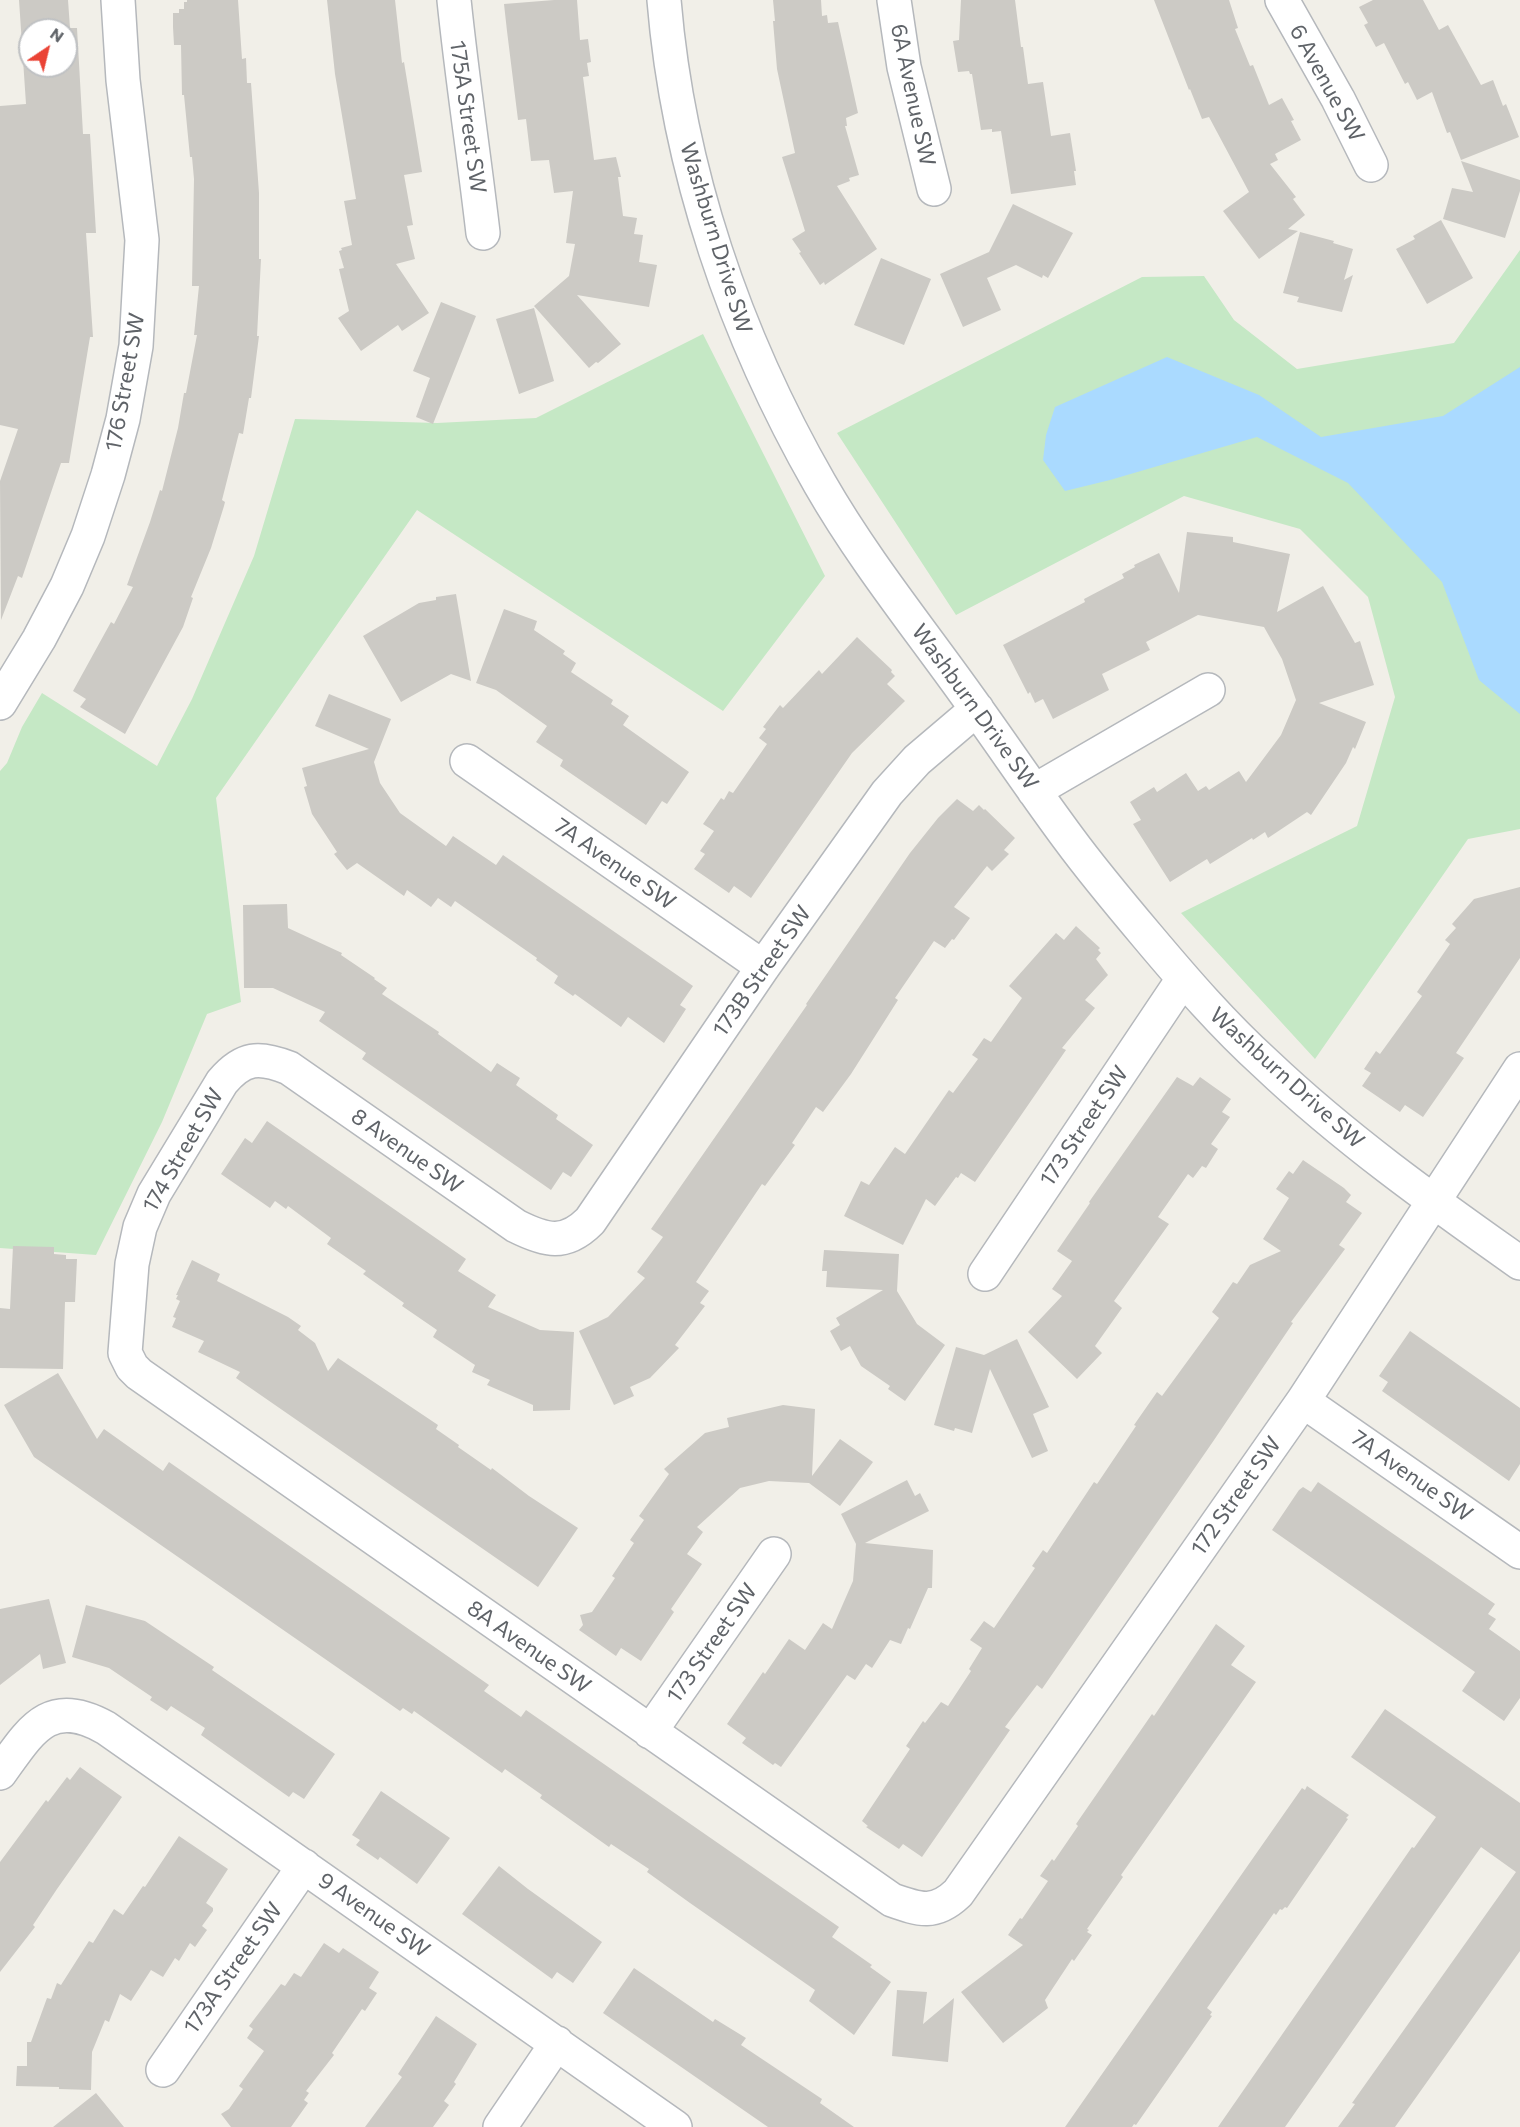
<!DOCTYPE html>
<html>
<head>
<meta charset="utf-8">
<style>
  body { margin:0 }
  #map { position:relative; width:1520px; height:2127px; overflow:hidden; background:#f1efe8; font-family:Commissioner,sans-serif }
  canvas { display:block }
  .north { position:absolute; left:18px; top:18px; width:60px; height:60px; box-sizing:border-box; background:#fff; border:2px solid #bfc1c3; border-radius:50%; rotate:35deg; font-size:16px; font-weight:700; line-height:24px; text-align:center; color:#5f6368 }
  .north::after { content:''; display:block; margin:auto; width:21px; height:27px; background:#ea4335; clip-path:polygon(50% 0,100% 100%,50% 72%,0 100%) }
</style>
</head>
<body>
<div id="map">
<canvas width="1520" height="2127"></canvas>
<div class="north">N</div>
</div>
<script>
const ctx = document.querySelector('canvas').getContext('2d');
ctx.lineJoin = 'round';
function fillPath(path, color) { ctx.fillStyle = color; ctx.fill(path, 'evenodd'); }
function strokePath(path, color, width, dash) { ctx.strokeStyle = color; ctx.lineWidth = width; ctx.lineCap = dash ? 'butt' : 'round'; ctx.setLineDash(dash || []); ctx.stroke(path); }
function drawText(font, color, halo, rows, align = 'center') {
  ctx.font = font + ' Commissioner,sans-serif'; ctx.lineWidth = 4.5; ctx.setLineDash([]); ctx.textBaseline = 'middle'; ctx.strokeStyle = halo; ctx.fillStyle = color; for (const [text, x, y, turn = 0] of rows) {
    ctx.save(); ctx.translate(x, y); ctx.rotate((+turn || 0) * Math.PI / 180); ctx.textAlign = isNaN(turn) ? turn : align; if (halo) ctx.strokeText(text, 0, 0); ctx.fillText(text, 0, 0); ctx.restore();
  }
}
const green = new Path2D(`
  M 1520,250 L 1520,829 L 1468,839 L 1315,1059 L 1181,913 L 1357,826 L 1395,697 L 1368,597 L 1300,529 L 1184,496 L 956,615 L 837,433 L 1142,277 L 1204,276 L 1234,320 L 1297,369 L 1454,343 Z
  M 703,334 L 825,576 L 723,711 L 417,510 L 216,798 L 241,1002 L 207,1014 L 162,1122 L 96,1255 L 0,1248 L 0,771 L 7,763 L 22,727 L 42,693 L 157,766 L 192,699 L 254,556 L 295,419 L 437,423 L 536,418 Z`);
const water = new Path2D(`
  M 1167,357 L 1259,395 L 1321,437 L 1443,416 L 1520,367 L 1520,714 L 1479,680 L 1442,582 L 1348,483 L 1257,437 L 1110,480 L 1065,491 L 1043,460 L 1046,435 L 1055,407 Z`);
const building = new Path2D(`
  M 19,0 L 68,0 L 70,28 L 77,28 L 83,134 L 90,134 L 96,233 L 86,233 L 93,337 L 90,337 L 69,463 L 61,463 L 22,578 L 18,576 L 1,620 L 0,481 L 18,429 L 0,425 L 0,106 L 26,104 ZM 30,30 L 66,30 L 66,66 L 30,66 Z
  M 187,0 L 238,0 L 242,59 L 246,58 L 247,83 L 251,83 L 259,193 L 259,259 L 261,259 L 257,336 L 259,336 L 251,398 L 249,398 L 243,434 L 239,433 L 222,500 L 225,502 L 224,506 L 211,548 L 191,597 L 193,598 L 183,627 L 125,734 L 80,707 L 86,699 L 73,691 L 111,622 L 114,624 L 133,587 L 127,585 L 150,522 L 160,490 L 162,491 L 178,428 L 184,393 L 186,393 L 197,335 L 194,335 L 199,286 L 192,286 L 194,179 L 192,157 L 190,157 L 184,95 L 182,95 L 181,45 L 174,45 L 173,27 L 173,13 L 179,13 L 179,9 L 184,9 L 184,2 L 187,2 Z
  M 327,0 L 395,0 L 402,63 L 404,62 L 422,172 L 404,175 L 413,225 L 407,226 L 415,259 L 396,264 L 429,313 L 402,331 L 398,325 L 361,351 L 338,318 L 349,311 L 339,269 L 344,268 L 339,251 L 342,250 L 341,248 L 352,245 L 344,201 L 356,199 L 335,74 Z
  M 554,0 L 577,0 L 580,40 L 588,39 L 591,62 L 587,63 L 589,76 L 583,77 L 594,160 L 616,157 L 621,177 L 618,177 L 623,216 L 637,218 L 634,234 L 643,235 L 639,262 L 657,265 L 649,307 L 577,295 L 621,344 L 598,363 L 596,362 L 589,368 L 534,306 L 569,276 L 575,244 L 566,243 L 573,191 L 554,193 L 549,160 L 531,161 L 526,119 L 518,120 L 507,31 L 504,4 Z
  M 773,0 L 821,0 L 822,16 L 827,15 L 828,23 L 838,22 L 858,113 L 846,118 L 847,126 L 845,126 L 859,175 L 849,178 L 850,181 L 837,186 L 877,249 L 825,285 L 824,282 L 820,285 L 799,253 L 801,252 L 792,239 L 805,231 L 782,157 L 795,153 L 777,69 L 773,21 L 775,21 Z
  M 961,0 L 1015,0 L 1021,47 L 1023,47 L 1028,84 L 1043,82 L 1051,136 L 1070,133 L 1076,171 L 1074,171 L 1076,185 L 1011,194 L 1001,131 L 992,132 L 992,129 L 981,130 L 972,74 L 970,74 L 969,71 L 958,72 L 953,41 L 959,40 Z
  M 1154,0 L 1229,0 L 1238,28 L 1235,29 L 1250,66 L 1253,65 L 1269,105 L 1282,98 L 1294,120 L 1291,121 L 1301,140 L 1275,154 L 1278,160 L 1270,164 L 1296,197 L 1293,199 L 1305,215 L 1288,229 L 1298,231 L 1259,259 L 1223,211 L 1249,192 L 1209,117 L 1202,119 L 1190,89 L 1189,90 Z
  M 1373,0 L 1423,0 L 1439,30 L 1448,25 L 1481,85 L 1493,80 L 1503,106 L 1506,104 L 1519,137 L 1461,160 L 1450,132 L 1447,133 L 1432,92 L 1417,100 L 1408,82 L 1405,84 L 1384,43 L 1376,47 L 1364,25 L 1368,23 L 1359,7 Z
  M 1461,161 L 1520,180 L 1520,191 L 1505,238 L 1443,219 L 1452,188 L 1473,192 Z
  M 1013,204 L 1073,233 L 1048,278 L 1043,275 L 1042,278 L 1016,265 L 987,278 L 1001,310 L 963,327 L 940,274 L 989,252 Z
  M 1441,220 L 1473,278 L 1427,304 L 1396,249 L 1415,239 L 1413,236 Z
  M 1300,232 L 1334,241 L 1333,243 L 1353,249 L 1344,280 L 1353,275 L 1342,312 L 1297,302 L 1299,297 L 1283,293 Z
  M 881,258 L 931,279 L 904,345 L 854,325 Z
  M 441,302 L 476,316 L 433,424 L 416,417 L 430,378 L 413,371 Z
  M 534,308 L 554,381 L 519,394 L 496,319 Z
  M 1187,532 L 1233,537 L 1233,542 L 1290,554 L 1277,612 L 1323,586 L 1355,643 L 1360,641 L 1374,685 L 1319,703 L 1366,722 L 1355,749 L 1353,747 L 1346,763 L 1311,815 L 1307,812 L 1268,838 L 1265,832 L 1253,840 L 1252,838 L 1210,864 L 1207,859 L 1170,882 L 1133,824 L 1141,820 L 1130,802 L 1154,787 L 1157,792 L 1186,773 L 1198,791 L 1206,786 L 1209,790 L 1239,771 L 1246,782 L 1281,735 L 1296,700 L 1282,659 L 1264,627 L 1198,615 L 1146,642 L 1150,650 L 1102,674 L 1109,690 L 1053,719 L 1043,699 L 1035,703 L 1030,692 L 1028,694 L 1003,645 L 1085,602 L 1084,599 L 1124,578 L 1122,574 L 1135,567 L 1134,565 L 1159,553 L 1179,593 Z
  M 456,594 L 471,681 L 451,674 L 401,702 L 363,636 L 419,603 L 436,600 L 436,597 Z
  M 504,609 L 537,621 L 534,630 L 565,651 L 563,654 L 576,663 L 571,672 L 613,700 L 611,704 L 629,716 L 623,725 L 689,772 L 667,804 L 662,801 L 646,825 L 560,766 L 563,760 L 536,742 L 547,726 L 496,690 L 476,683 Z
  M 857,637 L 892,670 L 891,672 L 895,676 L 887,684 L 905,701 L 852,753 L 751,898 L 734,886 L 729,893 L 694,869 L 705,854 L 700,851 L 714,831 L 703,824 L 721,798 L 724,800 L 729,791 L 733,793 L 767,744 L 759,738 L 766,729 L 763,727 L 780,705 L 783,708 L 819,670 L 822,674 Z
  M 329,694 L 391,719 L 374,762 L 380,783 L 400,813 L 446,846 L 453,836 L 496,865 L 503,855 L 693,986 L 680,1005 L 686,1009 L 664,1043 L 628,1017 L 621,1027 L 575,994 L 573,996 L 554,983 L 558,976 L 536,960 L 537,958 L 455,901 L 451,907 L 438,898 L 431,907 L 407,890 L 404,896 L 357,863 L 347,870 L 334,854 L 337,852 L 312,814 L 304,787 L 307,786 L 302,768 L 369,749 L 315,726 Z
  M 957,799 L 973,811 L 979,805 L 984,810 L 985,809 L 1015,838 L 1004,850 L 1009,854 L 992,871 L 987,866 L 954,907 L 970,918 L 954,940 L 952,939 L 945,948 L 934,941 L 895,998 L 898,1000 L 851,1074 L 823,1112 L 816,1107 L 792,1143 L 795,1145 L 765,1186 L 762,1184 L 696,1282 L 709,1291 L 700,1303 L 705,1306 L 675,1345 L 679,1348 L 650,1378 L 630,1387 L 634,1396 L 614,1405 L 579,1331 L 608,1317 L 645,1278 L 637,1272 L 663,1237 L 651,1229 L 807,1005 L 806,1004 L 910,853 L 938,818 Z
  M 1520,887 L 1520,958 L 1456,1053 L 1464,1058 L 1423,1117 L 1405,1105 L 1400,1112 L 1362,1086 L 1371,1073 L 1364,1069 L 1376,1051 L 1380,1054 L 1422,996 L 1417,992 L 1450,944 L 1445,940 L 1456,928 L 1452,924 L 1474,899 Z
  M 287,904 L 288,928 L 342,953 L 341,955 L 375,978 L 374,979 L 387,988 L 382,994 L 439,1032 L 438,1034 L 491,1072 L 497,1063 L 520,1078 L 516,1085 L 558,1115 L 556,1119 L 593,1145 L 571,1177 L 563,1172 L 551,1190 L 362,1059 L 366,1053 L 319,1021 L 325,1012 L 273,988 L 244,988 L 243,905 Z
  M 1076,926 L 1100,948 L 1098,950 L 1101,953 L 1096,959 L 1108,975 L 1085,1000 L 1095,1008 L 1062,1048 L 1066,1050 L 975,1182 L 961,1173 L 958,1178 L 956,1177 L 935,1206 L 926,1199 L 903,1245 L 844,1216 L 861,1181 L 869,1185 L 895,1147 L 905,1154 L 949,1090 L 953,1093 L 978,1059 L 972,1055 L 984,1038 L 991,1042 L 1022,998 L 1009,986 L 1056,933 L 1064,940 Z
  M 1177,1077 L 1193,1086 L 1200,1077 L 1231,1099 L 1222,1112 L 1230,1117 L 1211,1144 L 1218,1149 L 1206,1168 L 1202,1166 L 1193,1178 L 1188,1174 L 1158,1217 L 1169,1224 L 1114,1301 L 1122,1308 L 1095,1346 L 1102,1353 L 1077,1379 L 1028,1332 L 1062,1296 L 1052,1289 L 1072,1261 L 1057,1251 L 1090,1203 L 1089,1202 Z
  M 267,1121 L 466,1259 L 458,1271 L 496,1295 L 488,1307 L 540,1330 L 574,1332 L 570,1410 L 533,1411 L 533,1405 L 487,1385 L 490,1380 L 472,1372 L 475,1365 L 433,1337 L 437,1330 L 402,1306 L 404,1303 L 363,1274 L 366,1271 L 327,1244 L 331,1238 L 288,1206 L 286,1209 L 275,1201 L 270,1208 L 221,1174 L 245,1138 L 252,1143 Z
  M 1303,1160 L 1344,1188 L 1351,1195 L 1346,1202 L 1362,1213 L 1339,1245 L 1345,1249 L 1291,1322 L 1293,1323 L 1212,1443 L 1042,1689 L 1037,1685 L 1005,1727 L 1010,1730 L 922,1857 L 903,1844 L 899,1849 L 866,1827 L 868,1826 L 862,1821 L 910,1749 L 906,1746 L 923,1721 L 925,1723 L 941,1702 L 948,1706 L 971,1671 L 969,1669 L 982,1648 L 970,1640 L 984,1621 L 994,1628 L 1035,1568 L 1032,1566 L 1043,1550 L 1047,1553 L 1094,1482 L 1097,1484 L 1136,1426 L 1134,1425 L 1157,1392 L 1162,1396 L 1219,1318 L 1212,1312 L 1233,1282 L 1237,1284 L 1250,1265 L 1281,1251 L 1263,1239 L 1289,1198 L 1276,1189 L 1289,1171 L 1293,1174 Z
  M 13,1246 L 54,1247 L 54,1254 L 66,1255 L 66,1259 L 77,1259 L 75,1302 L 65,1302 L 63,1369 L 0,1368 L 0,1308 L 10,1309 Z
  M 824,1250 L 899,1254 L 897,1291 L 917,1324 L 945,1345 L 905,1401 L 888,1389 L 890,1386 L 861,1366 L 850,1346 L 841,1351 L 830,1331 L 840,1325 L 836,1318 L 883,1290 L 826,1287 L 827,1271 L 822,1271 Z
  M 192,1260 L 220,1274 L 217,1281 L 288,1317 L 301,1326 L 298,1330 L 315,1343 L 328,1371 L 338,1358 L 438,1425 L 436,1429 L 459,1445 L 458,1447 L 491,1470 L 492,1468 L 529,1496 L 578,1528 L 538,1587 L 236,1378 L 240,1372 L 198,1352 L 204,1341 L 172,1327 L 176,1318 L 173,1317 L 180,1301 L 176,1299 L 178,1295 L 176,1295 Z
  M 1410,1331 L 1520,1408 L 1520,1464 L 1509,1481 L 1382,1391 L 1388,1382 L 1379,1376 Z
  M 1017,1339 L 1049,1407 L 1033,1414 L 1048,1451 L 1032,1458 L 990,1369 L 972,1433 L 955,1428 L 954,1431 L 934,1425 L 956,1347 L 984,1355 Z
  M 58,1373 L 97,1439 L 104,1429 L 163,1471 L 169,1462 L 489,1685 L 484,1691 L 521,1717 L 526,1710 L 839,1927 L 832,1937 L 872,1965 L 870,1967 L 891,1982 L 854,2035 L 809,2001 L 815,1990 L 690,1903 L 647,1872 L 649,1869 L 611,1844 L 609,1847 L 540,1798 L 542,1795 L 505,1769 L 502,1773 L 414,1711 L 412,1714 L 403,1708 L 400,1711 L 34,1457 L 4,1405 Z
  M 783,1405 L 815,1409 L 812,1476 L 840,1439 L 873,1462 L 840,1506 L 809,1483 L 769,1481 L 740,1488 L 697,1527 L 703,1532 L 687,1554 L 702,1564 L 671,1609 L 674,1612 L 641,1661 L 621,1648 L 616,1656 L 579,1630 L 583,1625 L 580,1615 L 592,1612 L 615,1578 L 612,1576 L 634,1543 L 630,1540 L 644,1520 L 639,1516 L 669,1474 L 664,1469 L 705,1433 L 729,1427 L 727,1418 Z
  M 907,1480 L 915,1496 L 920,1493 L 929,1511 L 865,1543 L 933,1550 L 932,1588 L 928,1588 L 910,1629 L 908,1628 L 901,1644 L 890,1640 L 872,1668 L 866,1664 L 855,1680 L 847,1675 L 781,1767 L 775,1763 L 773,1765 L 742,1743 L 746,1738 L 727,1724 L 763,1672 L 765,1674 L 789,1639 L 805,1650 L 823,1623 L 832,1629 L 853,1581 L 856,1544 L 841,1514 Z
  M 1318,1482 L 1495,1604 L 1488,1614 L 1496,1619 L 1489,1629 L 1520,1651 L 1520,1698 L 1504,1721 L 1462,1691 L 1475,1672 L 1272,1530 L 1299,1490 L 1303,1487 L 1311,1492 Z
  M 49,1599 L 66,1663 L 43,1669 L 40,1654 L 0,1685 L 0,1609 Z
  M 86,1605 L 145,1621 L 214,1667 L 212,1670 L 335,1754 L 304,1799 L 293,1792 L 289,1797 L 269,1783 L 201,1735 L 205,1728 L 171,1706 L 167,1711 L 150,1700 L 152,1697 L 109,1668 L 72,1657 Z
  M 1216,1624 L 1245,1646 L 1231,1665 L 1256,1682 L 1121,1875 L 1123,1877 L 1087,1929 L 1089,1930 L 1087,1932 L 1092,1935 L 1074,1961 L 1072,1959 L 1045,2000 L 1048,2008 L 1003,2043 L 961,1992 L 1023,1945 L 1008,1935 L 1020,1918 L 1022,1919 L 1048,1881 L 1040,1876 L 1052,1859 L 1054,1861 L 1078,1826 L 1076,1824 L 1152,1714 L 1154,1716 Z
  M 1385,1709 L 1520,1803 L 1520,1951 L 1395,2127 L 1338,2127 L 1355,2104 L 1352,2103 L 1516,1872 L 1481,1847 L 1285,2127 L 1218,2127 L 1412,1847 L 1414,1848 L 1436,1817 L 1351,1757 Z
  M 80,1767 L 122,1797 L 57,1889 L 33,1925 L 35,1927 L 0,1972 L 0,1862 L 46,1800 L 48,1802 L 67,1777 L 70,1780 Z
  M 1307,1786 L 1349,1815 L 1346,1818 L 1348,1819 L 1287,1908 L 1285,1907 L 1282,1910 L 1280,1909 L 1276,1915 L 1274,1913 L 1207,2008 L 1212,2012 L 1210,2015 L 1212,2016 L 1136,2125 L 1134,2124 L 1132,2127 L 1065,2127 L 1302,1788 L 1305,1790 Z
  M 381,1791 L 450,1838 L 417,1884 L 380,1857 L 378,1860 L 356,1845 L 360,1840 L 352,1835 Z
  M 179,1836 L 228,1869 L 206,1903 L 213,1908 L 213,1911 L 202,1926 L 207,1930 L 195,1947 L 190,1943 L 179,1961 L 175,1958 L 163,1977 L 151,1970 L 131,2001 L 120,1994 L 109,2022 L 105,2020 L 92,2052 L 91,2090 L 59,2089 L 59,2087 L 16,2086 L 17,2066 L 27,2066 L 27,2042 L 31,2042 L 47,1998 L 51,1999 L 57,1983 L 61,1985 L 89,1941 L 93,1943 L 114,1909 L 123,1915 L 143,1886 L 145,1887 Z
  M 499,1866 L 528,1889 L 602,1942 L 573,1983 L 557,1972 L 552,1979 L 462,1914 Z
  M 324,1943 L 339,1953 L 343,1948 L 379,1972 L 369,1988 L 377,1993 L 365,2011 L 362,2009 L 332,2053 L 334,2055 L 306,2091 L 309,2093 L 304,2100 L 308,2103 L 291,2127 L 231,2127 L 221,2114 L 229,2109 L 243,2089 L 239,2086 L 264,2051 L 247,2038 L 253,2029 L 249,2026 L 281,1984 L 285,1986 L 294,1973 L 301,1977 Z
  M 634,1968 L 713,2022 L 715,2019 L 746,2038 L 741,2045 L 822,2099 L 820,2103 L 854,2127 L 768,2127 L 603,2013 Z
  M 897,1990 L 927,1992 L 923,2024 L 954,1998 L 948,2062 L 892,2056 Z
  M 436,2016 L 477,2044 L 454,2082 L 456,2084 L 444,2101 L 449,2105 L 433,2127 L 365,2127 L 402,2077 L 398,2074 Z
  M 96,2093 L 124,2127 L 53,2127 Z`);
const minor = new Path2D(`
  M 454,0 C 462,78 474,155 483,233
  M 664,0 C 678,170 735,336 820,484 C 863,559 918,627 968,697 C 1002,744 1034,792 1069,839 C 1094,873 1121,905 1148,937 C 1185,981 1223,1025 1266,1064 C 1344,1138 1432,1201 1520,1263
  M 894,0 L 904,67 L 934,189
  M 1282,0 L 1338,99 L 1371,165
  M 0,703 L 39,639 L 67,586 L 88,536 L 108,475 L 123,419 L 136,346 L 142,240 L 123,80 L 118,0
  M 977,709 L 917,760 L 887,793 L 763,967 L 590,1221 C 565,1246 546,1241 516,1226 L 289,1068 C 259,1056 243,1057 222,1082 L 154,1194 L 140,1227 L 132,1264 L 125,1353 L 132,1367 L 139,1374 L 892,1900 C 920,1910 935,1915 958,1893 L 1303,1401 L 1520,1069
  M 467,761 L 763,967
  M 1034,791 L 1208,690
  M 985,1274 L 1183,979
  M 1303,1401 L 1520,1552
  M 650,1732 L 774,1554
  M 0,1773 C 31,1730 49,1696 106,1728 L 675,2127
  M 163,2070 L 304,1866
  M 500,2127 L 557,2043`);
const streetNames = [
  ["6 Avenue SW",1327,83,61],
  ["6A Avenue SW",913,95,78],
  ["175A Street SW",468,117,82],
  ["Washburn Drive SW",716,238,73],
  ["176 Street SW",125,382,-80],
  ["Washburn Drive SW",975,707,54],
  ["7A Avenue SW",615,864,35],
  ["173B Street SW",762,971,-55],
  ["Washburn Drive SW",1287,1078,42],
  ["173 Street SW",1084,1126,-56],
  ["174 Street SW",183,1150,-60],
  ["8 Avenue SW",407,1151,35],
  ["7A Avenue SW",1412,1476,35],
  ["172 Street SW",1236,1496,-55],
  ["173 Street SW",712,1643,-55],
  ["8A Avenue SW",529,1647,35],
  ["9 Avenue SW",374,1915,35],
  ["173A Street SW",233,1968,-55]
];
fillPath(green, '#c5e8c5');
fillPath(water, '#aadaff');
fillPath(building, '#cccac5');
strokePath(minor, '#b5b8bc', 36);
strokePath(minor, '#fff', 33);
drawText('22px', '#5f6368', '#fff', streetNames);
</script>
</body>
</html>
